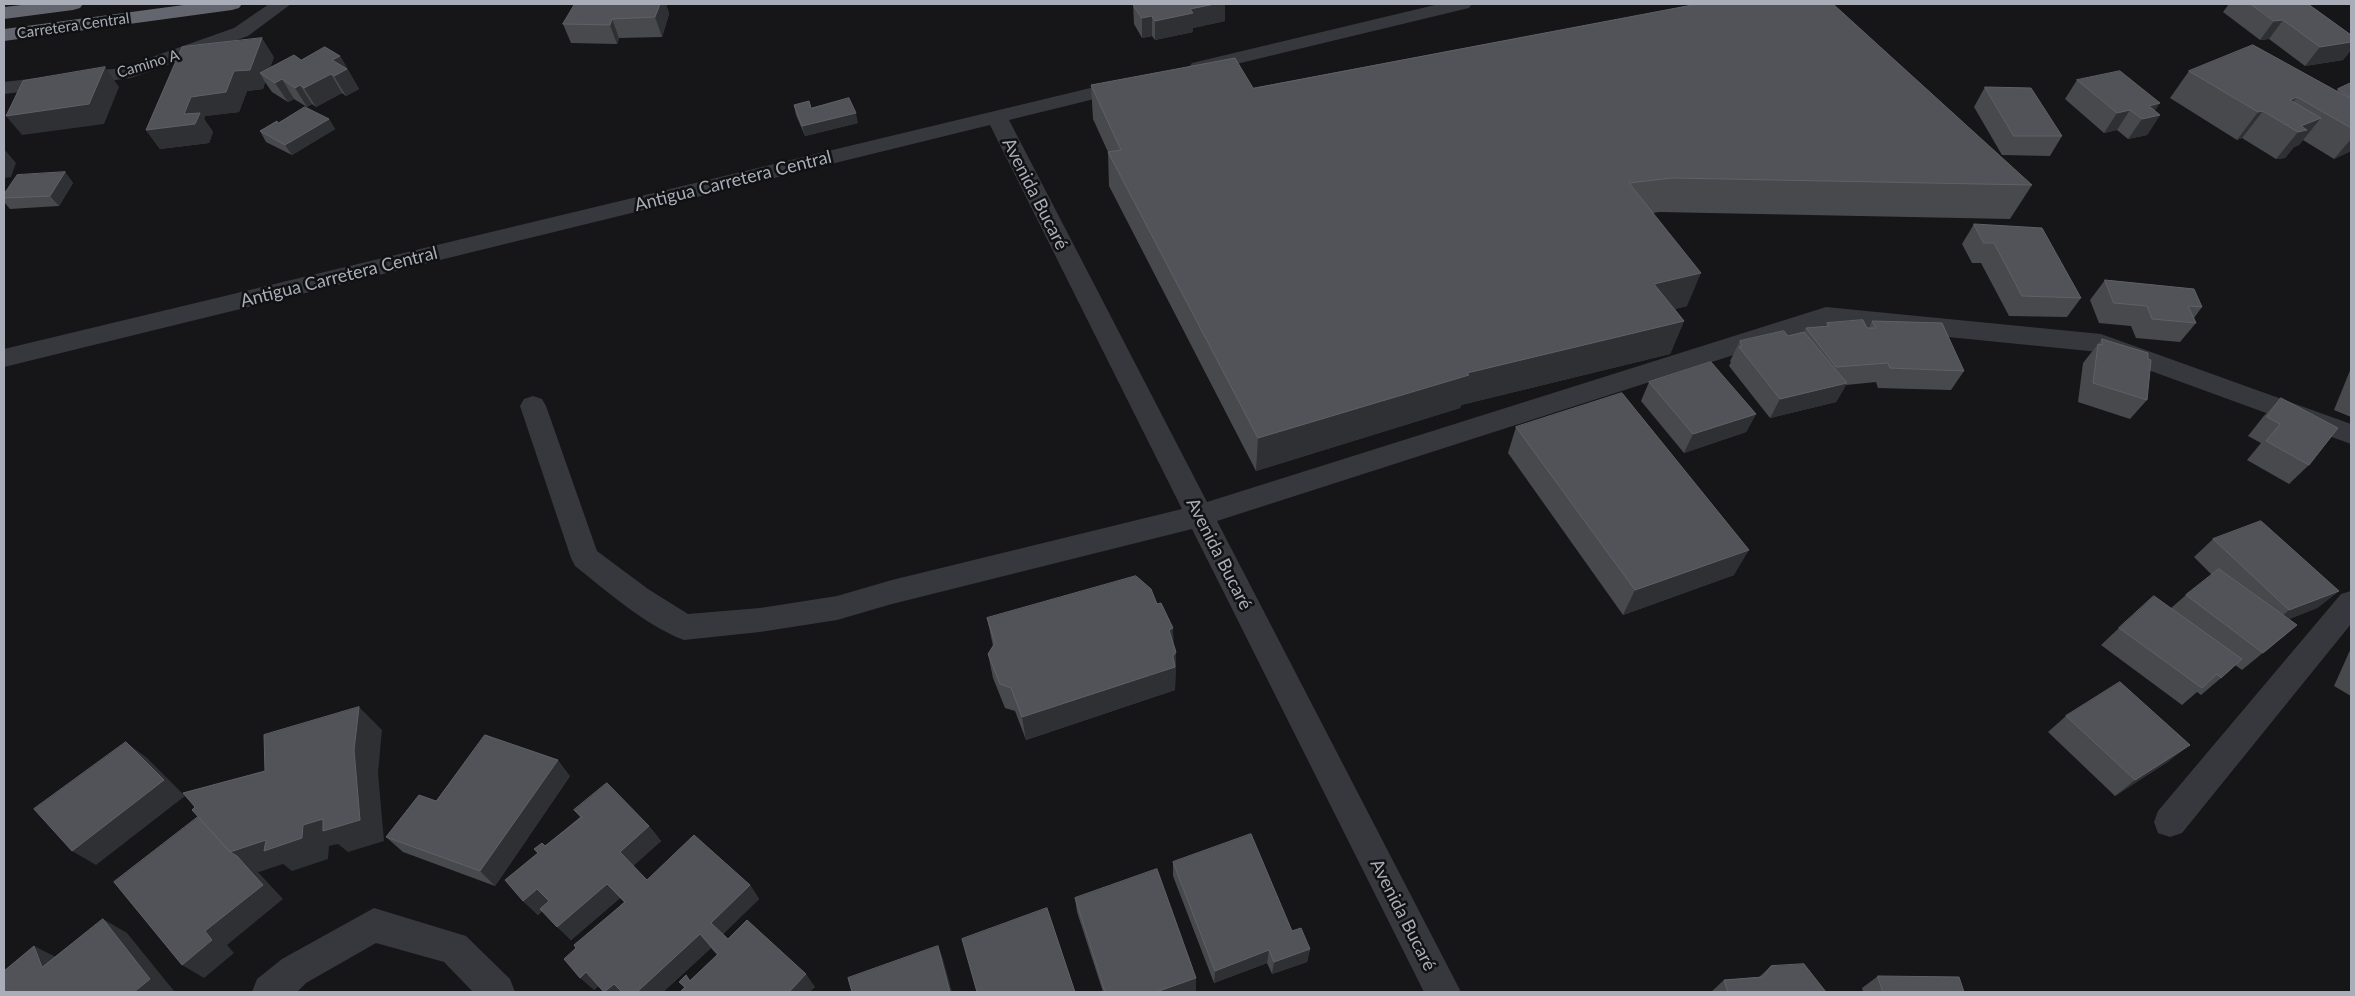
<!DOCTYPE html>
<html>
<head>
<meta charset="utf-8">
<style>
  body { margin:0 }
  #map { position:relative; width:2355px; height:996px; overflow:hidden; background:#161618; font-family:Lato,sans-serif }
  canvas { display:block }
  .frame { position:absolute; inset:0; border:5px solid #a8adb8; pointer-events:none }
</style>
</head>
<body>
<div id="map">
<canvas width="2355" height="996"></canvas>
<div class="frame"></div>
</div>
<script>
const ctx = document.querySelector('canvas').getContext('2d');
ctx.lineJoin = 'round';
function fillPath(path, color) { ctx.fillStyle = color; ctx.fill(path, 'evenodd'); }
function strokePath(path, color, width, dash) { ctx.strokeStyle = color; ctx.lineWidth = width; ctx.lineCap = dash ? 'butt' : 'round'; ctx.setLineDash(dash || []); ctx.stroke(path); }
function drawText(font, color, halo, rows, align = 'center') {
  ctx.font = font + ' Lato,sans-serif'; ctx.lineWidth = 5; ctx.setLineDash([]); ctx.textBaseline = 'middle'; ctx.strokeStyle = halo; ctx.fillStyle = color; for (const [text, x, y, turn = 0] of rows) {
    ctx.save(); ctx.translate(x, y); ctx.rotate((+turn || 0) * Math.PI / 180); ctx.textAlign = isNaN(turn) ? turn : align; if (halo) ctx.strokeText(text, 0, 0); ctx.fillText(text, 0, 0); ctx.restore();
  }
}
const minor = new Path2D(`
  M 269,4 L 291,4 L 248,36 L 131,78 L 4,94 L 4,82 L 121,68 L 234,28 Z
  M 1439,4 L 1472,4 L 1469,8 L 1199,73 L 1192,71 L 1189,67 L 1192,63 Z
  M 1128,79 L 1135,81 L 1138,85 L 1135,89 L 1009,120 L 1207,502 L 1826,307 L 2101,334 L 2351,424 L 2351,444 L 2099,352 L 1827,325 L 1217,521 L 1461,992 L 1424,992 L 1192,529 L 892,604 L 837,620 L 760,632 L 684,640 C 646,626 607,591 575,566 L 571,558 L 520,406 L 524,399 L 533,396 L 542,399 L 546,406 L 597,551 L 648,589 L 688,614 L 760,608 L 837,596 L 892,580 L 1182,509 L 990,125 L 4,367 L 4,349 Z
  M 2351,591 L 2351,624 L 2182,833 L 2170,837 L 2158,833 L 2154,822 L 2158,811 L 2341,594 Z
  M 374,908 L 466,936 L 510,979 L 515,992 L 473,992 L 444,962 L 376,943 L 306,983 L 297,992 L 252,992 L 257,979 L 282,959 Z`);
const highway = new Path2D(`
  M 30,4 L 83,4 L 80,8 L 73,10 L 4,19 L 4,7 Z
  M 191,4 L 242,4 L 239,8 L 232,10 L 4,41 L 4,29 Z`);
const wall = new Path2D(`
  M 575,4 L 666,4 L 669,14 L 662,37 L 619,38 L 617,44 L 571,43 L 563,24 Z
  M 1133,4 L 1225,4 L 1225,21 L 1193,28 L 1193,32 L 1155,40 L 1152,36 L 1142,38 L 1134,24 Z
  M 2229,4 L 2308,4 L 2351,35 L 2351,50 L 2343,60 L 2305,66 L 2269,39 L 2260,40 L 2223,12 Z
  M 340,56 L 359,89 L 346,96 L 342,93 L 316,107 L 312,104 L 307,107 L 294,99 L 288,102 L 272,92 L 265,82 L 263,89 L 247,91 L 239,112 L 205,116 L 204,119 L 213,132 L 209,143 L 160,149 L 146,130 L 274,57 L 270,67 L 301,60 Z
  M 2189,71 L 2337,91 L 2338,89 L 2351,83 L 2351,151 L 2334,159 L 2303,140 L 2299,145 L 2294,147 L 2285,158 L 2276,159 L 2242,138 L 2237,140 L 2170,98 Z
  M 2077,80 L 2155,111 L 2160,115 L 2147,135 L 2128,139 L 2117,130 L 2104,133 L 2065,99 Z
  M 1091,85 L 1253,88 L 2032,185 L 2010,219 L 1659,212 L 1653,213 L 1687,306 L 1675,309 L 1684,321 L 1670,354 L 1461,405 L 1460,408 L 1256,471 L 1109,186 L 1108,152 L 1093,119 Z
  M 1985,87 L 2062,136 L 2050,156 L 2002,155 L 1974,107 Z
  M 794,105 L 811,108 L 858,123 L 805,136 L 796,115 Z
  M 329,119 L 335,129 L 292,155 L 266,142 L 260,131 L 278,123 Z
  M 65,172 L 73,183 L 59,206 L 10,209 L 4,202 L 4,194 Z
  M 1974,224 L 2081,298 L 2067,317 L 2009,316 L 1981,263 L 1972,263 L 1962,244 Z
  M 2105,280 L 2202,307 L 2194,318 L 2196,323 L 2180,342 L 2136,338 L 2131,326 L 2099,323 L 2090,300 Z
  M 1872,321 L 1964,371 L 1951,390 L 1878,388 L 1876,382 L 1846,385 L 1836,402 L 1770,418 L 1729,366 L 1731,362 L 1730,361 L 1740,341 L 1788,336 L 1804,332 L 1806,328 L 1826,326 L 1827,323 L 1869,328 Z
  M 2102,339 L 2148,359 L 2147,400 L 2130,419 L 2078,402 L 2083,363 Z
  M 2351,368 L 2351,417 L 2334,410 Z
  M 1649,382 L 1756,414 L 1746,432 L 1684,453 L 1641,401 Z
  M 2281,398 L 2309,465 L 2289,484 L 2247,460 L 2261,443 L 2248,436 L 2263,417 Z
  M 1516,427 L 1734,575 L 1623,615 L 1508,453 Z
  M 2213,539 L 2339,591 L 2317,608 L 2289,619 L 2297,625 L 2242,670 L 2235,665 L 2221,678 L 2201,695 L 2197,692 L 2182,705 L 2101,645 L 2119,628 L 2171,608 L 2186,595 L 2212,575 L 2194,557 Z
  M 1157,604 L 1173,628 L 1173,644 L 1176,652 L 1175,690 L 1026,740 L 1015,711 L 1005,708 L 993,678 L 988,654 L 993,646 L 987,618 Z
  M 2351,648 L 2351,696 L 2334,686 Z
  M 2066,716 L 2169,761 L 2115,796 L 2048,732 Z
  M 570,776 L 495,886 L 403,852 L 386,837 L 436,801 Z
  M 574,810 L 649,826 L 661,841 L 633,866 L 647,880 L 750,885 L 759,899 L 723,934 L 728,939 L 815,987 L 809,992 L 680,992 L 685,988 L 679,982 L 690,980 L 717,955 L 711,948 L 663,992 L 604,992 L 598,986 L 594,990 L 576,948 L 624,902 L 620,898 L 571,940 L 542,911 L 538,915 L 523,901 L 545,846 L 580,817 Z
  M 1173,862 L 1292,931 L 1310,949 L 1307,962 L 1272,974 L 1267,963 L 1214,983 L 1173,876 Z
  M 1075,898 L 1196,991 L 1192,992 L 1103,992 L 1077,912 Z
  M 1771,966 L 1826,992 L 1711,992 L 1724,980 L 1759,977 Z
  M 1878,976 L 1964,992 L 1863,992 L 1862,988 Z`);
const shadedWall = new Path2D(`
  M 660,4 L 666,4 L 669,14 L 662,37 L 655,17 Z
  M 1215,4 L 1225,4 L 1225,21 L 1193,28 L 1193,32 L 1155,40 L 1155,21 L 1190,9 Z
  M 1152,16 L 1152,36 L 1142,38 L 1142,18 Z
  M 612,19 L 619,38 L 617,44 L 610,25 Z
  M 2283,20 L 2269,39 L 2260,40 L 2274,21 Z
  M 262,38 L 274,57 L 267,77 L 260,73 L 265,82 L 263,89 L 247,91 L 239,112 L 205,116 L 204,119 L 213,132 L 209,143 L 160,149 L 146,130 L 184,114 L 191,97 L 234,71 Z
  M 2351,42 L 2351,50 L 2343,60 L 2305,66 L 2320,47 Z
  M 340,56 L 359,89 L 346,96 L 334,76 L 332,60 Z
  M 105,67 L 119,87 L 104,124 L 22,135 L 6,116 Z
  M 331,74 L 342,93 L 316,107 L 304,88 Z
  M 282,79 L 294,99 L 288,102 L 275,83 Z
  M 300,85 L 312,104 L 307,107 L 295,88 Z
  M 2297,97 L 2279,120 L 2290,100 Z
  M 2160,103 L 2151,117 L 2160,115 L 2147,135 L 2128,139 L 2142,119 L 2149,106 Z
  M 2130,110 L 2117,130 L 2104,133 L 2117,113 Z
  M 2263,111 L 2242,138 L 2237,140 L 2258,112 Z
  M 856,113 L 858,123 L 805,136 L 802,126 Z
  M 2321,118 L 2299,145 L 2294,147 L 2285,158 L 2276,159 L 2298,132 L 2301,126 Z
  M 329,119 L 335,129 L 292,155 L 285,145 Z
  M 2351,139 L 2351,151 L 2334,159 Z
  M 4,149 L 16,163 L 11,177 L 5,178 L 4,180 Z
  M 65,172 L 73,183 L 59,206 L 50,196 Z
  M 1701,273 L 1687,306 L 1641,317 L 1654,284 Z
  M 1684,321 L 1670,354 L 1461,405 L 1460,408 L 1256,471 L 1258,438 L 1467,373 Z
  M 1847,383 L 1836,402 L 1770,418 L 1780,399 Z
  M 1756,414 L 1746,432 L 1684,453 L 1693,434 Z
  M 1749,550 L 1734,575 L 1623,615 L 1635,590 Z
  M 2339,591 L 2317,608 L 2268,628 L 2289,610 Z
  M 1173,628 L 1174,652 L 1169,630 Z
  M 1176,652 L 1175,690 L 1026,740 L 1022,717 L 1173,656 Z
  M 359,707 L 382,730 L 378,773 L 384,841 L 348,852 L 338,844 L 329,846 L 328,859 L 292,871 L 283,864 L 259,872 L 257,871 L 283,899 L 227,945 L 234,953 L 204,978 L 182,965 L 205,931 L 230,852 L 266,840 L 303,825 L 354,750 Z
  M 126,742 L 147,758 L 185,796 L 96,865 L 72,851 Z
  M 2190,745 L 2169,761 L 2115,796 L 2135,780 Z
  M 558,760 L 570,776 L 495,886 L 480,871 Z
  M 649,826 L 661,841 L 632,867 L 620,852 Z
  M 607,884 L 620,898 L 571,940 L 557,927 Z
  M 750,885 L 759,899 L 721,936 L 711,923 Z
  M 537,889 L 551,903 L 538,915 L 523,901 Z
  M 103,919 L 127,933 L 174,991 L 173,992 L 134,992 Z
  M 700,934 L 711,948 L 663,992 L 637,992 Z
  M 34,946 L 60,959 L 42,967 Z
  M 938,946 L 943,959 L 952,992 L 950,992 Z
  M 1310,949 L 1307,962 L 1272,974 L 1274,962 Z
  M 1269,950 L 1267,963 L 1214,983 L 1215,971 Z
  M 586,972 L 599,984 L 594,990 L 580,978 Z
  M 806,974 L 815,987 L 809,992 L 789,992 Z
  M 1196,978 L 1196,991 L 1192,992 L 1156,992 Z
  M 614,984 L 623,992 L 604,992 Z`);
const building = new Path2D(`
  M 575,4 L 660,4 L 655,17 L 612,19 L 610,25 L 563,24 Z
  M 1133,4 L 1215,4 L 1190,9 L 1193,13 L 1155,21 L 1152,16 L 1142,18 Z
  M 1698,4 L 1833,4 L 2032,185 L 1672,178 L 1629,183 L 1701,273 L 1654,284 L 1684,321 L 1467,373 L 1469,375 L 1258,438 L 1108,152 L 1121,150 L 1091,85 L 1235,58 L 1253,88 Z
  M 2251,4 L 2308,4 L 2351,35 L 2351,42 L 2320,47 L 2283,20 L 2274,21 Z
  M 262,38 L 250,70 L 234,71 L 226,92 L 191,97 L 184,114 L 200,113 L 195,124 L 146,130 L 182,47 Z
  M 2253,45 L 2351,99 L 2351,128 L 2297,97 L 2290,100 L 2321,118 L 2301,126 L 2307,130 L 2298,132 L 2263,111 L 2258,112 L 2189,71 Z
  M 325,47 L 340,56 L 332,60 L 347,69 L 334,76 L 331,74 L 304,88 L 300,85 L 295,88 L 282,79 L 275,83 L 260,73 L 294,55 L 301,60 Z
  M 105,67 L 89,104 L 6,116 L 23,81 Z
  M 2120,71 L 2160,103 L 2149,106 L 2160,115 L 2142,119 L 2130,110 L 2117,113 L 2077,80 Z
  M 2351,83 L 2351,98 L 2338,89 Z
  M 1985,87 L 2031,88 L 2062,136 L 2014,136 Z
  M 849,98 L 856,113 L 802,126 L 794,105 L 809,101 L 811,108 Z
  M 305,107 L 329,119 L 285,145 L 260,131 L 277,121 L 278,123 Z
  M 65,172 L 50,196 L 4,198 L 4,194 L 17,175 Z
  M 1974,224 L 2042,228 L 2081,298 L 2022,296 L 1994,243 L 1984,243 Z
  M 2105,280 L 2194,289 L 2202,307 L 2188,306 L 2196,323 L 2152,319 L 2147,306 L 2114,303 Z
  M 1863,320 L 1867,328 L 1876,328 L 1872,321 L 1942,323 L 1964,371 L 1890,368 L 1888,363 L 1836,367 L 1806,328 L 1829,326 L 1827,323 Z
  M 1784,331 L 1788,336 L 1804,332 L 1847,383 L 1780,399 L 1739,347 L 1742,346 L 1740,341 Z
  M 2102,339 L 2148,353 L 2148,359 L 2151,360 L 2147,400 L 2093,383 L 2098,344 L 2102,345 Z
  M 1711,362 L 1756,414 L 1693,434 L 1649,382 Z
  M 1622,393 L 1749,550 L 1635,590 L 1516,427 Z
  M 2281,398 L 2338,428 L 2309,465 L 2266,441 L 2280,424 L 2267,417 Z
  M 2261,521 L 2339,591 L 2289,610 L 2213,539 Z
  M 2219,569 L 2297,625 L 2263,653 L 2186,595 Z
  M 1136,576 L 1151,589 L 1157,604 L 1161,603 L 1173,628 L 1169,630 L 1176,652 L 1173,656 L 1175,667 L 1022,717 L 1011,688 L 1000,684 L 988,654 L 995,643 L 987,618 Z
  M 2154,596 L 2242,659 L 2221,678 L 2217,674 L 2202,688 L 2119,628 Z
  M 2120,682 L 2190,745 L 2135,780 L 2066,716 Z
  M 359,707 L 354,750 L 360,820 L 323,831 L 323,819 L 303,825 L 302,838 L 264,851 L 266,840 L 230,852 L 192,810 L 195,807 L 183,793 L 265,771 L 264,735 Z
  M 485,735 L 558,760 L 480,871 L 386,837 L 419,795 L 436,801 Z
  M 126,742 L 164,780 L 72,851 L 34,809 Z
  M 607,783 L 649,826 L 620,852 L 647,880 L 694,835 L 750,885 L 711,923 L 728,939 L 747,920 L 806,974 L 789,992 L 680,992 L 685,987 L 679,982 L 686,975 L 690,981 L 718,954 L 700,934 L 637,992 L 622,992 L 614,984 L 604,992 L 586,972 L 580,978 L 564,959 L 576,948 L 574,945 L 625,902 L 607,884 L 557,927 L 540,909 L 549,901 L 537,889 L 523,901 L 505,880 L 538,853 L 534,849 L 542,843 L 545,846 L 582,817 L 574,810 Z
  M 198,817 L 230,852 L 237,856 L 263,885 L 205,931 L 212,940 L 182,965 L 114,882 Z
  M 1251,834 L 1292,931 L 1301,928 L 1310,949 L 1274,962 L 1269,950 L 1215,971 L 1173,862 Z
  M 1157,869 L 1196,978 L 1156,992 L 1105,992 L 1075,898 Z
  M 1047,908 L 1075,992 L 977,992 L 962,939 Z
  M 103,919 L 150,979 L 134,992 L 4,992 L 4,971 L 34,946 L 42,967 Z
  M 938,946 L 950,992 L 852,992 L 848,978 Z
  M 1804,964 L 1826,992 L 1728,992 L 1724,980 L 1763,977 L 1771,966 Z
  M 1878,976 L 1959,977 L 1964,992 L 1883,992 Z`);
const farStreetnames = [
  ["Carretera Central",73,26,-8],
  ["Camino A",148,64,-17]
];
const streetNames = [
  ["Antigua Carretera Central",733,181,-14],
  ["Avenida Bucaré",1035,194,63],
  ["Antigua Carretera Central",339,277,-14],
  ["Avenida Bucaré",1219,554,63],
  ["Avenida Bucaré",1403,915,63]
];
fillPath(minor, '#37383d');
fillPath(highway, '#63666e');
fillPath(wall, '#47494d');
fillPath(shadedWall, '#2f3033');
fillPath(building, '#525359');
strokePath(building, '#5f6168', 1);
drawText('15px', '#a8adb8', '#111113', farStreetnames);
drawText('18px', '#a8adb8', '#111113', streetNames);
</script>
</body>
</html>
